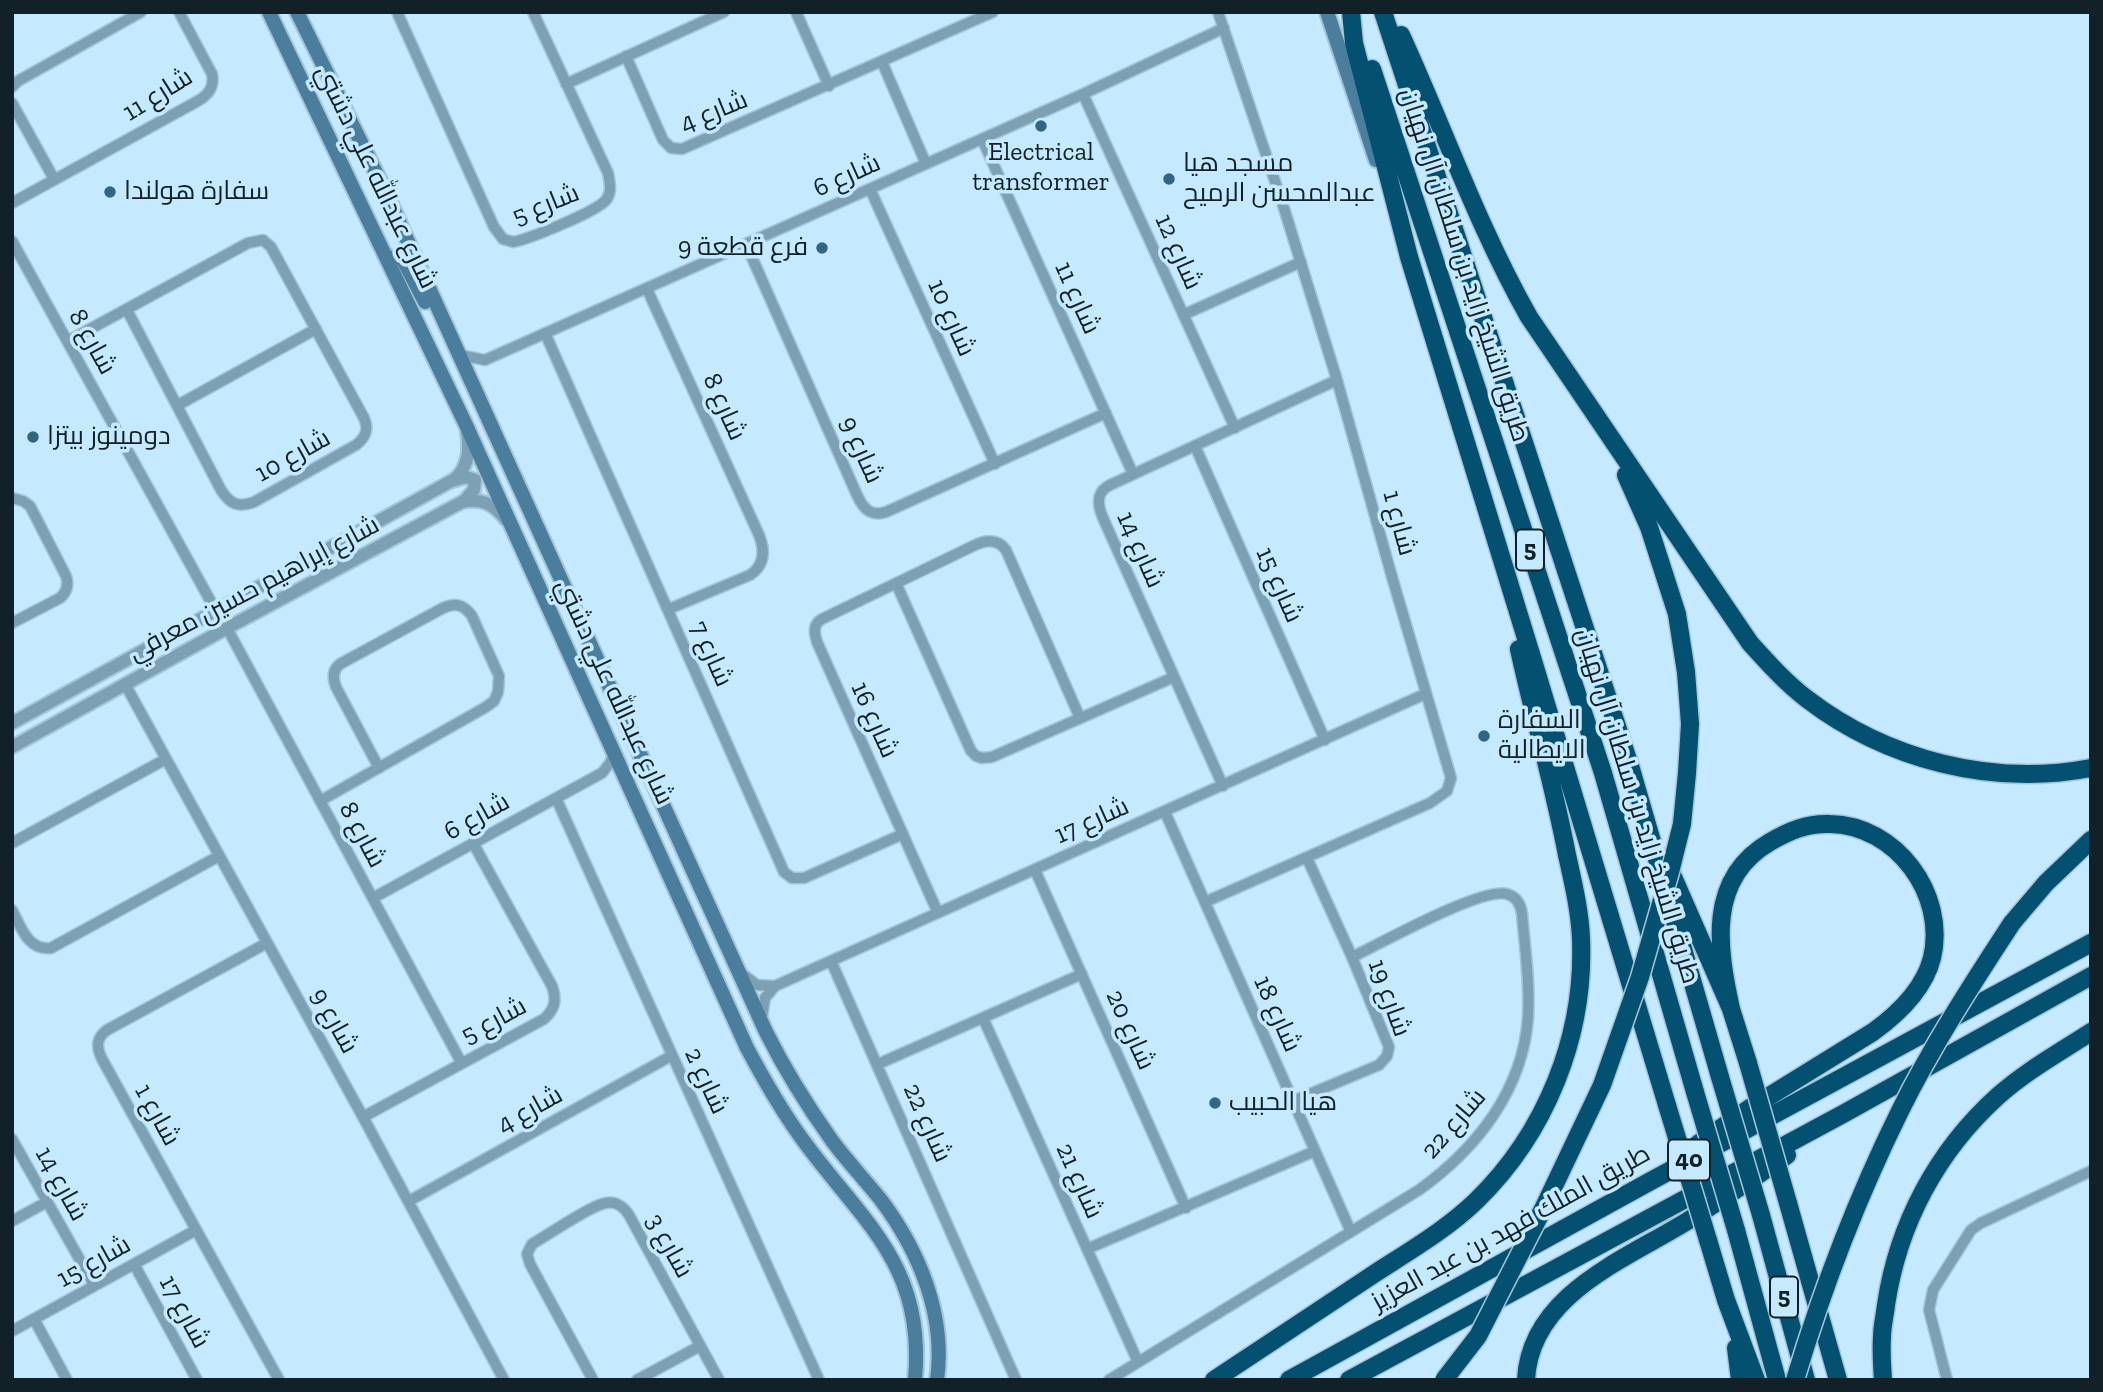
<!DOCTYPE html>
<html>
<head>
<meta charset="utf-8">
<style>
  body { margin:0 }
  #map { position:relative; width:2103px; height:1392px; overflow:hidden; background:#c5e9ff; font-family:"Zilla Slab",serif }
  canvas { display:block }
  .frame { position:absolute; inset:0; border:14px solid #122027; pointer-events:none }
</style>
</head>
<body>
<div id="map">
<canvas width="2103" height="1392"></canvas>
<div class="frame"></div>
</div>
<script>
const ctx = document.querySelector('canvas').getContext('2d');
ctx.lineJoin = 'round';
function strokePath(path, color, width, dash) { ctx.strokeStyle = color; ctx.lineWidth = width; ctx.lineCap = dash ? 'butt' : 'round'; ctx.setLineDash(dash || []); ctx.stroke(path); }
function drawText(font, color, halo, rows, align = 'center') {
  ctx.font = font + ' "Zilla Slab",Cairo,serif'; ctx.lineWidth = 7; ctx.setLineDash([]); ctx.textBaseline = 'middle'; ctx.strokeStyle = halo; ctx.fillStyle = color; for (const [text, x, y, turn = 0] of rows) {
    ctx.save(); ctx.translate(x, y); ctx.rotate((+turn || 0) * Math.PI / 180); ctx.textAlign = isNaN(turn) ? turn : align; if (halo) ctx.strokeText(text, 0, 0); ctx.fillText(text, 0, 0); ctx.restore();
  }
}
const minor = new Path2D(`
  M 397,12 L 494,227 L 503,239 L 513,242 C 529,239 596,212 606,200 C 612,193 610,183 608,173 L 533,12
  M 796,12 L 829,86
  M 626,56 L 663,140 L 671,148 L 682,149 L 993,12
  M 882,62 L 926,164
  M 566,84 L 724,12
  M 12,87 L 18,81 L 141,12
  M 1083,94 L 1235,428
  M 12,103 L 54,179
  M 982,139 L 1133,474
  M 870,189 L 995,464
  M 12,203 L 196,102 C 207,96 215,88 212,74 L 179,12
  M 12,241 L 216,611
  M 746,244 L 857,495 C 863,508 870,517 886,512 L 1106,413
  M 647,289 L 759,535 C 765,550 765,565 750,575 L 669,609
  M 1183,315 L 1301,262
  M 545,333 L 784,872 L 792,878 L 804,878 L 903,834
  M 68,341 L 248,243 L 263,240 L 271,247 L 364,418 C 369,429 366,437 356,445 L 254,502 C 238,508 230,504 221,490 L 127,310
  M 460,355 L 485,360 L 1083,94 L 1224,28
  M 178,405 L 316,329
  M 1195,446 L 1325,740
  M 12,498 L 23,501 L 30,506 L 66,576 C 69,585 67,592 60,598 L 12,623
  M 896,583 L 971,751 L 976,756 L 982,758 L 992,757 L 1174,677
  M 227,628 L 461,1062
  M 125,684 L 363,1117 L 504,1380
  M 1223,786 L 1103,518 C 1097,504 1096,492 1110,485 L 1337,380
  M 556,798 L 819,1380
  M 320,801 L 486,707 L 494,701 L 498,692 L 499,676 L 472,616 C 464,605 456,602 443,608 L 340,664 C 332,670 333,679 336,687 L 379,768
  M 1165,812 L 1351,1232
  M 12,843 L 166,759
  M 1035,870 L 1186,1208
  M 373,898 L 602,773 L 610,763 L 615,752
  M 1205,902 L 1430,803 L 1447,791 L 1451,778 L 1392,577 L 1337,380 L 1283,205 L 1218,12
  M 12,910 C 21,927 28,951 51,948 L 219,856
  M 938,913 L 817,642 C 814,632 813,624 822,619 L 973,546 C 985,540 997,538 1006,550 L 1080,718
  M 267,943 L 107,1030 C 96,1038 96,1047 102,1059 L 279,1380
  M 831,961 L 1016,1380
  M 741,973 L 757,985 L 775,986
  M 762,1017 L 765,998 L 775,986 L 1425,694
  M 983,1018 L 1138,1362
  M 878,1064 L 1082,974
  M 1293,1101 L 1379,1065 L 1387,1056 L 1389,1047 L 1352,957 L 1307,858
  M 363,1117 L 544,1019 C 555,1009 557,1000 552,986 L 473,843
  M 12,1139 L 94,1285
  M 409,1201 L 671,1056
  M 12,1221 L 47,1202
  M 1087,1249 L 1315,1151
  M 134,1264 L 197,1380
  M 34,1319 L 67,1380
  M 12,1331 L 196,1230
  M 593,1380 L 530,1264 L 527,1254 L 532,1244 C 548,1235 591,1205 606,1203 C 616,1201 624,1207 629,1215 L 719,1380
  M 637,1380 L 700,1346
  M 1109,1380 L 1419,1190 C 1476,1149 1523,1091 1528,1017 C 1530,983 1525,948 1522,914 C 1521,905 1517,897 1507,894 C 1481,887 1380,944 1352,957
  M 1947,1380 L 1929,1310 L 1933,1290 L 1971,1230 L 1981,1223 L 2091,1171`);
const tertiary = new Path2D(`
  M 452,481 L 466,477 L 475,480 L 474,490 L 463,502
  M 12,723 L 455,479 C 468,467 470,449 467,432
  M 12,747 L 227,628 L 462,502 C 482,498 494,504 506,520`);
const secondary = new Path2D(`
  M 269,12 L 466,425 L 747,1048 C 763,1078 780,1108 800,1136 C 860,1220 926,1263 915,1380
  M 297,12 L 385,191 L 766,1032 C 785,1070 808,1107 833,1142 C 848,1162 865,1180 881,1200 C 919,1251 946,1315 937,1380
  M 1327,12 L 1376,160
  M 389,259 L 395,257 L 402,258 L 425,302`);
const motorway = new Path2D(`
  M 1351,12 L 1354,43 L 1409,257 L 1534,664 L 1667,1105
  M 1383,12 L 1631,769 L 1720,1077
  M 1401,35 C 1444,129 1478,227 1529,317 L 1750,643 C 1768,663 1786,683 1807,699 C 1887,760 1992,787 2091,768
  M 1372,69 L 1603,773 L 1695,1092
  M 1626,475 L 1649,527 L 1677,614 L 1686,672 L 1690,724 L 1687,773
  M 1670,870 L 1731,1009 L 1748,1063
  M 2012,923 L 2046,883 L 2091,840
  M 1698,1144 L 1750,1108 L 1873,1032 C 1898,1014 1924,989 1932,958 C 1947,894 1896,825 1830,824 C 1807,823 1789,831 1770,842 C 1706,879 1718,949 1731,1009
  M 1788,1203 L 1838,1380
  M 1761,1215 L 1806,1380
  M 1736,1230 L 1777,1380
  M 1708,1240 L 1726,1300 L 1756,1380
  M 1736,1348 L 1740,1380
  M 1214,1380 C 1268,1344 1323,1308 1377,1272 C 1411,1250 1447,1229 1476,1201 C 1546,1133 1585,1036 1581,939 C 1580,911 1573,882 1567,855 C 1554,786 1534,718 1519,649
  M 1289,1380 L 1649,1182 L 2091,943
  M 1349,1380 L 1843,1114 L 2091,976
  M 1526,1380 C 1530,1294 1627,1259 1689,1220 C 1723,1199 1755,1177 1787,1155
  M 1883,1380 C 1882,1366 1881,1351 1882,1337 C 1882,1326 1885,1315 1886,1305 C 1898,1224 1937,1151 1998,1096 C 2026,1071 2060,1052 2091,1032`);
const motorwayBridge = new Path2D(`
  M 1748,1063 L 1788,1203
  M 1720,1077 L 1761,1215
  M 1695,1092 L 1736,1230
  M 1667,1105 L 1708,1240
  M 1444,1380 L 1478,1336 L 1544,1207 L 1602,1085 L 1640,977 L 1670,872 L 1682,824 L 1687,773
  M 1795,1380 C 1823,1287 1857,1198 1900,1111 C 1932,1046 1972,984 2012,923`);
const markers = [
  [1041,126,7,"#326683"],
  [1169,179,7,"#326683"],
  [110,192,7,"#326683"],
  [822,248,7,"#326683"],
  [33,437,7,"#326683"],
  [1484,736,7,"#326683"],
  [1215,1103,7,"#326683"]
];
const shields = [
  [1530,550,28],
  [1689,1160,42],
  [1784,1297,28]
];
const shieldNames = [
  ["5",1530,550],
  ["40",1689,1160],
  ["5",1784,1297]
];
const streetNames = [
  ["شارع 11",158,95,-32],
  ["شارع 4",714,112,-22],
  ["شارع 6",847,176,-24],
  ["شارع عبدالله علي دشتي",376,177,64],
  ["شارع 5",546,205,-22],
  ["شارع 12",1178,252,66],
  ["طريق الشيخ زايد بن سلطان آل نهيان",1464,265,72],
  ["شارع 11",1077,298,66],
  ["شارع 10",951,318,66],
  ["شارع 8",92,342,61],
  ["شارع 8",724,407,66],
  ["شارع 9",861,450,66],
  ["شارع 10",293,456,-29],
  ["شارع 1",1399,523,75],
  ["شارع 14",1140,550,66],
  ["شارع 15",1279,585,66],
  ["شارع إبراهيم حسين معرفي",254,589,-28],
  ["شارع 7",711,654,66],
  ["شارع عبدالله علي دشتي",614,692,65],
  ["شارع 16",874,720,66],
  ["طريق الشيخ زايد بن سلطان آل نهيان",1637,806,73],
  ["شارع 6",477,817,-29],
  ["شارع 17",1092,821,-24],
  ["شارع 8",362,835,62],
  ["شارع 19",1389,998,70],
  ["شارع 18",1277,1014,66],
  ["شارع 9",334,1021,61],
  ["شارع 5",494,1021,-28],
  ["شارع 20",1130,1030,66],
  ["شارع 2",706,1081,65],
  ["شارع 4",530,1110,-29],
  ["شارع 1",157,1115,61],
  ["شارع 22",927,1123,66],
  ["شارع 22",1454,1124,-49],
  ["شارع 21",1079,1181,66],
  ["شارع 14",61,1184,61],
  ["طريق الملك فهد بن عبد العزيز",1511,1228,-29],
  ["شارع 3",669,1246,61],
  ["شارع 15",94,1262,-29],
  ["شارع 17",184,1312,62]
];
const poiNames = [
  ["Electrical",1041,153,"center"],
  ["transformer",1041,183,"center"],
  ["مسجد هيا",1183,164],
  ["عبدالمحسن الرميح",1183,194],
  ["سفارة هولندا",124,192],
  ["فرع قطعة 9",808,248,"right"],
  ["دومينوز بيتزا",47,437],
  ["السفارة",1498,721],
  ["الايطالية",1498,751],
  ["هيا الحبيب",1229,1103]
];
strokePath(minor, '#a5c5d8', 13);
strokePath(tertiary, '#a5c5d8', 16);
strokePath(secondary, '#a5c5d8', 18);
strokePath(motorway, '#a5c5d8', 21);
strokePath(minor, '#7ea0b4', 10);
strokePath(tertiary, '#7ea0b4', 12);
strokePath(secondary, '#4a7e9c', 14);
strokePath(motorway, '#035070', 18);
strokePath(motorwayBridge, '#a5c5d8', 21, []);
strokePath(motorwayBridge, '#035070', 18);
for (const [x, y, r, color] of markers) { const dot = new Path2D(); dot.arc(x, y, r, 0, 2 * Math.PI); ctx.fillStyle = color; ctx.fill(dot); strokePath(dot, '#c5e9ff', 2.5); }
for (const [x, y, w] of shields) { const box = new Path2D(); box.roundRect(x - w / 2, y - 20.5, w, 41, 5); ctx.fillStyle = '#c5e9ff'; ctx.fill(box); strokePath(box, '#122027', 2); }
drawText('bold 24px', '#122027', null, shieldNames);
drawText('26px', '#122027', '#c5e9ff', streetNames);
drawText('26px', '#122027', '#c5e9ff', poiNames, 'left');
</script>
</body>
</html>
